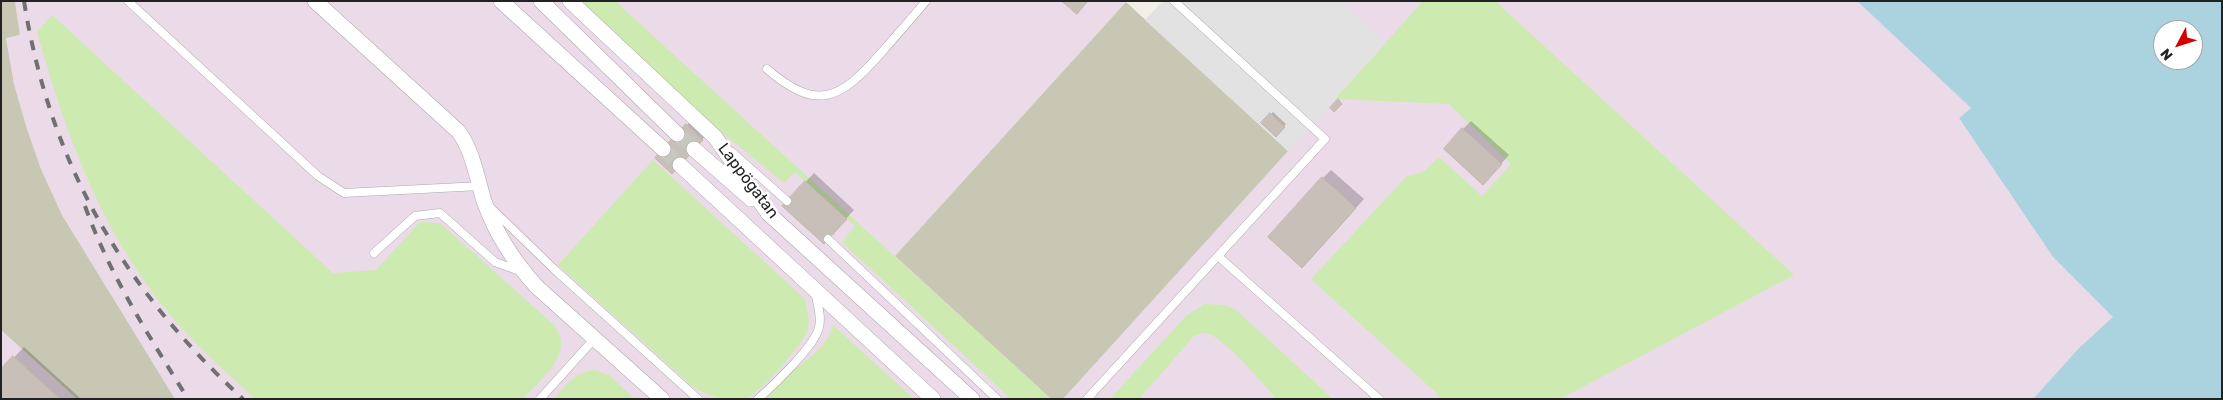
<!DOCTYPE html>
<html>
<head>
<meta charset="utf-8">
<style>
  body { margin:0 }
  #map { position:relative; width:2223px; height:400px; overflow:hidden; background:#f2efe9; font-family:Rubik,sans-serif }
  canvas { display:block }
  .frame { position:absolute; inset:0; border:2px solid #222; pointer-events:none }
  .north { position:absolute; left:2153px; top:20px; width:50px; height:50px; box-sizing:border-box; background:#fff; border:1px solid #a7a7a7; border-radius:50%; rotate:230deg; font-size:14px; font-weight:700; line-height:20px; text-align:center; color:#222 }
  .north::after { content:''; display:block; margin:auto; width:18px; height:22px; background:#d40000; clip-path:polygon(50% 0,100% 100%,50% 72%,0 100%) }
</style>
</head>
<body>
<div id="map">
<canvas width="2223" height="400"></canvas>
<div class="frame"></div>
<div class="north">N</div>
</div>
<script>
const ctx = document.querySelector('canvas').getContext('2d');
ctx.lineJoin = 'round';
function fillPath(path, color) { ctx.fillStyle = color; ctx.fill(path, 'evenodd'); }
function strokePath(path, color, width, dash) { ctx.strokeStyle = color; ctx.lineWidth = width; ctx.lineCap = dash ? 'butt' : 'round'; ctx.setLineDash(dash || []); ctx.stroke(path); }
function drawText(font, color, halo, rows, align = 'center') {
  ctx.font = font + ' Rubik,sans-serif'; ctx.lineWidth = 5; ctx.setLineDash([]); ctx.textBaseline = 'middle'; ctx.strokeStyle = halo; ctx.fillStyle = color; for (const [text, x, y, turn = 0] of rows) {
    ctx.save(); ctx.translate(x, y); ctx.rotate((+turn || 0) * Math.PI / 180); ctx.textAlign = isNaN(turn) ? turn : align; if (halo) ctx.strokeText(text, 0, 0); ctx.fillText(text, 0, 0); ctx.restore();
  }
}
const industrial = new Path2D(`
  M 15,1 L 1125,1 L 1126,2 L 895,256 L 1051,399 L 175,399 L 62,215 L 41,169 L 27,129 L 14,84 L 6,37 L 20,35 Z
  M 1339,1 L 1857,1 L 1971,108 L 1959,118 L 2053,257 L 2114,317 L 2079,348 L 2033,399 L 1063,399 L 1385,43 Z
  M 1,330 L 77,399 L 1,399 Z`);
const construction = new Path2D(`
  M 1,1 L 15,1 L 20,35 L 6,38 L 14,84 L 27,129 L 41,169 L 62,215 L 175,399 L 77,399 L 1,330 Z
  M 1126,2 L 1288,151 L 1063,399 L 1051,399 L 895,256 Z`);
const grass = new Path2D(`
  M 577,1 L 615,1 L 1051,399 L 1011,399 L 842,242 L 855,226 L 795,172 L 784,183 L 708,121 Z
  M 1423,1 L 1495,1 L 1794,275 L 1560,399 L 1443,399 L 1311,279 L 1407,176 L 1422,173 L 1439,157 L 1482,196 L 1511,164 L 1449,104 L 1335,99 Z
  M 52,15 L 333,273 L 376,270 L 420,222 L 440,223 L 554,325 C 576,353 541,379 523,399 L 255,399 C 232,377 207,356 186,333 C 105,244 69,145 37,32 Z
  M 653,160 L 805,299 C 807,309 810,319 808,329 C 804,344 758,396 744,399 C 725,400 709,397 693,387 L 558,265 Z
  M 1204,304 L 1225,305 L 1236,310 L 1333,399 L 1276,399 C 1265,385 1221,334 1205,333 C 1202,333 1197,335 1194,336 L 1139,399 L 1110,399 L 1186,316 Z
  M 833,325 L 914,399 L 767,399 C 774,391 781,382 789,375 C 805,360 828,347 833,325 Z
  M 594,370 L 609,375 L 635,399 L 554,399 C 566,385 575,372 594,370 Z`);
const parking = new Path2D(`
  M 1163,1 L 1339,1 L 1386,43 L 1288,151 L 1145,20 Z`);
const water = new Path2D(`
  M 1857,1 L 2222,1 L 2222,399 L 2033,399 L 2079,348 L 2113,317 L 2053,257 L 1959,118 L 1971,108 ZM 2163,30 L 2193,30 L 2193,60 L 2163,60 Z`);
const shadow = new Path2D(`
  M 1273,112 L 1286,124 L 1276,135 L 1263,123 Z
  M 692,119 L 708,133 L 677,167 L 687,125 Z
  M 1471,121 L 1509,155 L 1491,175 L 1463,129 Z
  M 1331,170 L 1364,199 L 1311,258 L 1323,178 Z
  M 814,173 L 854,210 L 832,234 L 783,206 Z
  M 24,347 L 81,399 L 1,399 L 1,371 Z`);
const building = new Path2D(`
  M 1062,1 L 1088,1 L 1077,14 Z
  M 1338,99 L 1342,104 L 1334,112 L 1330,108 Z
  M 1270,113 L 1285,127 L 1276,137 L 1261,123 Z
  M 686,124 L 703,140 L 672,174 L 655,158 Z
  M 1462,128 L 1502,164 L 1483,185 L 1444,149 Z
  M 1322,177 L 1356,208 L 1302,268 L 1268,237 Z
  M 805,181 L 847,219 L 824,244 L 782,206 Z
  M 13,356 L 60,399 L 1,399 L 1,369 Z`);
const streetTunnel = new Path2D(`
  M 677,134 L 694,149
  M 663,149 L 680,165`);
const lane = new Path2D(`
  M 128,1 L 318,176 L 344,193 L 480,186
  M 767,69 C 817,112 840,100 881,53 C 896,36 911,19 926,1
  M 732,152 L 787,201
  M 490,207 L 554,269 L 698,399
  M 828,239 L 997,399
  M 374,253 L 415,216 L 440,213 L 495,262 L 520,271
  M 1219,257 L 1379,399
  M 540,399 L 595,338
  M 758,399 C 773,386 816,345 819,327 C 822,316 817,303 815,292
  M 1087,399 L 1325,139 L 1174,1`);
const street = new Path2D(`
  M 315,1 L 459,132 C 473,152 477,178 484,201 C 495,232 515,263 537,287 L 662,399
  M 501,1 L 663,149
  M 541,1 L 677,134
  M 570,1 L 715,137 L 768,213 L 972,399
  M 694,149 L 751,199
  M 680,165 L 933,399`);
const rail = new Path2D(`
  M 24,1 C 50,164 123,288 243,399
  M 85,206 C 110,276 149,336 188,399`);
const streetNames = [
  ["Lappögatan",748,181,53]
];
fillPath(industrial, '#ebdbe8');
fillPath(construction, '#c7c7b4');
fillPath(grass, '#cdebb0');
fillPath(parking, '#e2e2e2');
fillPath(water, '#aad3df');
fillPath(shadow, '#0003');
fillPath(building, '#c7bfb8');
strokePath(building, '#c4b6ab', 1);
strokePath(streetTunnel, '#c8c6c1', 15, [15, 8]);
strokePath(lane, '#a9a9a9', 9);
strokePath(street, '#a9a9a9', 16);
strokePath(lane, '#fff', 8);
strokePath(street, '#fff', 15);
strokePath(rail, '#707070', 4, [10, 10]);
drawText('16px', '#222', '#fff', streetNames);
</script>
</body>
</html>
